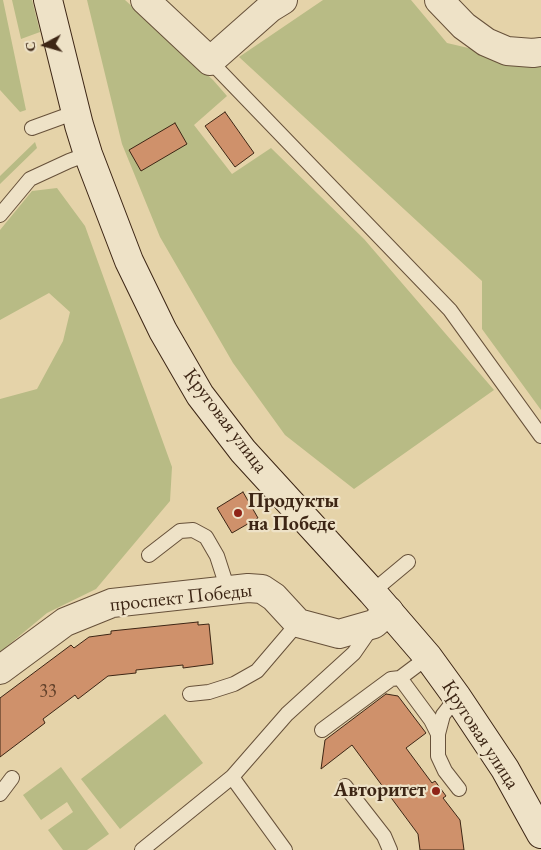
<!DOCTYPE html>
<meta charset="utf-8">
<style>
body{margin:0}
#map{position:relative;width:541px;height:850px;overflow:hidden;background:#e5d3a9;font-family:"EB Garamond",serif}
canvas{display:block}
.north{position:absolute;left:20px;top:20px;width:50px;height:50px;-webkit-text-stroke:4px #eee2c7;paint-order:stroke;rotate:264deg;font-size:14px;font-weight:700;line-height:20px;text-align:center;color:#3d2615}
.north::after{content:'';display:block;margin:auto;width:18px;height:22px;background:#3d2615;clip-path:polygon(50% 0,100% 100%,50% 72%,0 100%)}
</style>
<div id="map">
<canvas width="541" height="850"></canvas>
<div class="north">С</div>
</div>
<script>
const context = document.querySelector('canvas').getContext('2d');
context.lineJoin = 'round';
function paint(path, color) { context.fillStyle = color; context.fill(path, 'evenodd'); }
const poly = rows => new Path2D(rows.map(r => 'M' + r).join(''));
function strokePath(path, color, width, dash) { context.strokeStyle = color; context.lineWidth = width; context.lineCap = dash ? 'butt' : 'round'; context.setLineDash(dash || []); context.stroke(path); }
function label(font, color, halo, rows, align = 'center') {
  context.font = font + ' "EB Garamond",serif'; context.lineWidth = 4.5; context.setLineDash([]); context.textBaseline = 'middle'; context.strokeStyle = halo; context.fillStyle = color; for (const [text, x, y, turn = 0] of rows) {
    context.save(); context.translate(x, y); context.rotate((+turn || 0) * Math.PI / 180); context.textAlign = isNaN(turn) ? turn : align; if (halo) context.strokeText(text, 0, 0); context.fillText(text, 0, 0); context.restore();
  }
}
const green = poly([
 [0,0,3,0,26,110,20,112,0,90],
 [12,0,32,0,40,32,21,39],
 [87,0,125,0,213,80,227,96,194,125,232,174,271,148,364,239,494,390,354,489,285,435,233,363,160,237,122,144],
 [323,0,411,0,447,43,541,65,541,410,482,329,482,281,239,57],
 [35,142,37,148,0,184,0,176],
 [57,188,85,226,172,467,170,501,96,589,47,613,0,652,0,399,37,389,63,341,70,312,49,293,0,320,0,230,32,191],
 [165,714,203,763,120,829,81,779],
 [61,767,109,834,87,850,63,850,48,830,73,812,67,802,41,820,23,795]
]);
const building = poly([
 [225,112,254,153,235,167,205,126,225,112],
 [175,123,187,144,141,171,129,150,175,123],
 [243,492,258,518,232,533,217,508,243,492],
 [198,622,198,625,209,624,213,664,183,668,183,665,136,670,136,673,108,676,78,699,75,695,43,719,45,723,0,757,0,698,71,645,74,648,89,637,111,634,111,631,198,622],
 [386,694,398,696,426,733,406,748,432,783,435,781,446,796,443,798,460,820,464,850,420,850,418,834,352,745,321,769,325,740,386,694]
]);
const lane = poly([
 [210,61,450,310,541,436],
 [32,128,76,112],
 [0,215,30,179,69,161,88,154],
 [149,555,180,531,193,530,206,537,217,556,228,590],
 [372,592,408,562],
 [400,678,431,720,438,734],
 [190,694,209,692,234,684,257,671,298,623],
 [457,697,443,715,438,734,438,756,445,771,459,789],
 [322,730,391,679,400,678,428,657],
 [232,777,285,850],
 [345,786,384,836,390,850],
 [0,794,12,778],
 [142,850,232,777,287,714,354,653,372,627]
]);
const street = poly([
 [145,0,210,61,270,8,283,0],
 [439,0,464,26,486,42,507,51,533,53,541,52],
 [0,670,65,622,112,603,248,588,262,589,274,597,298,623,339,634,374,624,389,611]
]);
const secondary = poly([
 [48,0,79,125,88,154,129,261,163,331,200,395,243,451,372,592,428,657,457,697,505,769,541,834]
]);
const markers = [
 [238,513,5,"#8f2418"],
 [436,791,5,"#8f2418"]
];
const numberNames = [
 ["33",48,692]
];
const streetNames = [
 ["Круговая улица",225,421,53],
 ["проспект Победы",181,598,-6],
 ["Круговая улица",480,735,57]
];
const poiNames = [
 ["Продукты",248,502],
 ["на Победе",248,525],
 ["Авторитет",426,791,"right"]
];
paint(green, '#b8bb85');
paint(building, '#cf916b');
strokePath(building, '#3d2615', 1);
strokePath(lane, '#67513a', 16);
strokePath(street, '#67513a', 30);
strokePath(secondary, '#3d2615', 30);
strokePath(lane, '#eee2c7', 14);
strokePath(street, '#eee2c7', 28);
strokePath(secondary, '#eee2c7', 28);
for (const [x, y, r, color] of markers) { const dot = new Path2D(); dot.arc(x, y, r, 0, 2 * Math.PI); context.fillStyle = color; context.fill(dot); strokePath(dot, '#eee2c7', 2); }
label('18px', '#62412a', null, numberNames);
label('20px', '#3d2615', '#eee2c7', streetNames);
label('bold 20px', '#3d2615', '#eee2c7', poiNames, 'left');
</script>
